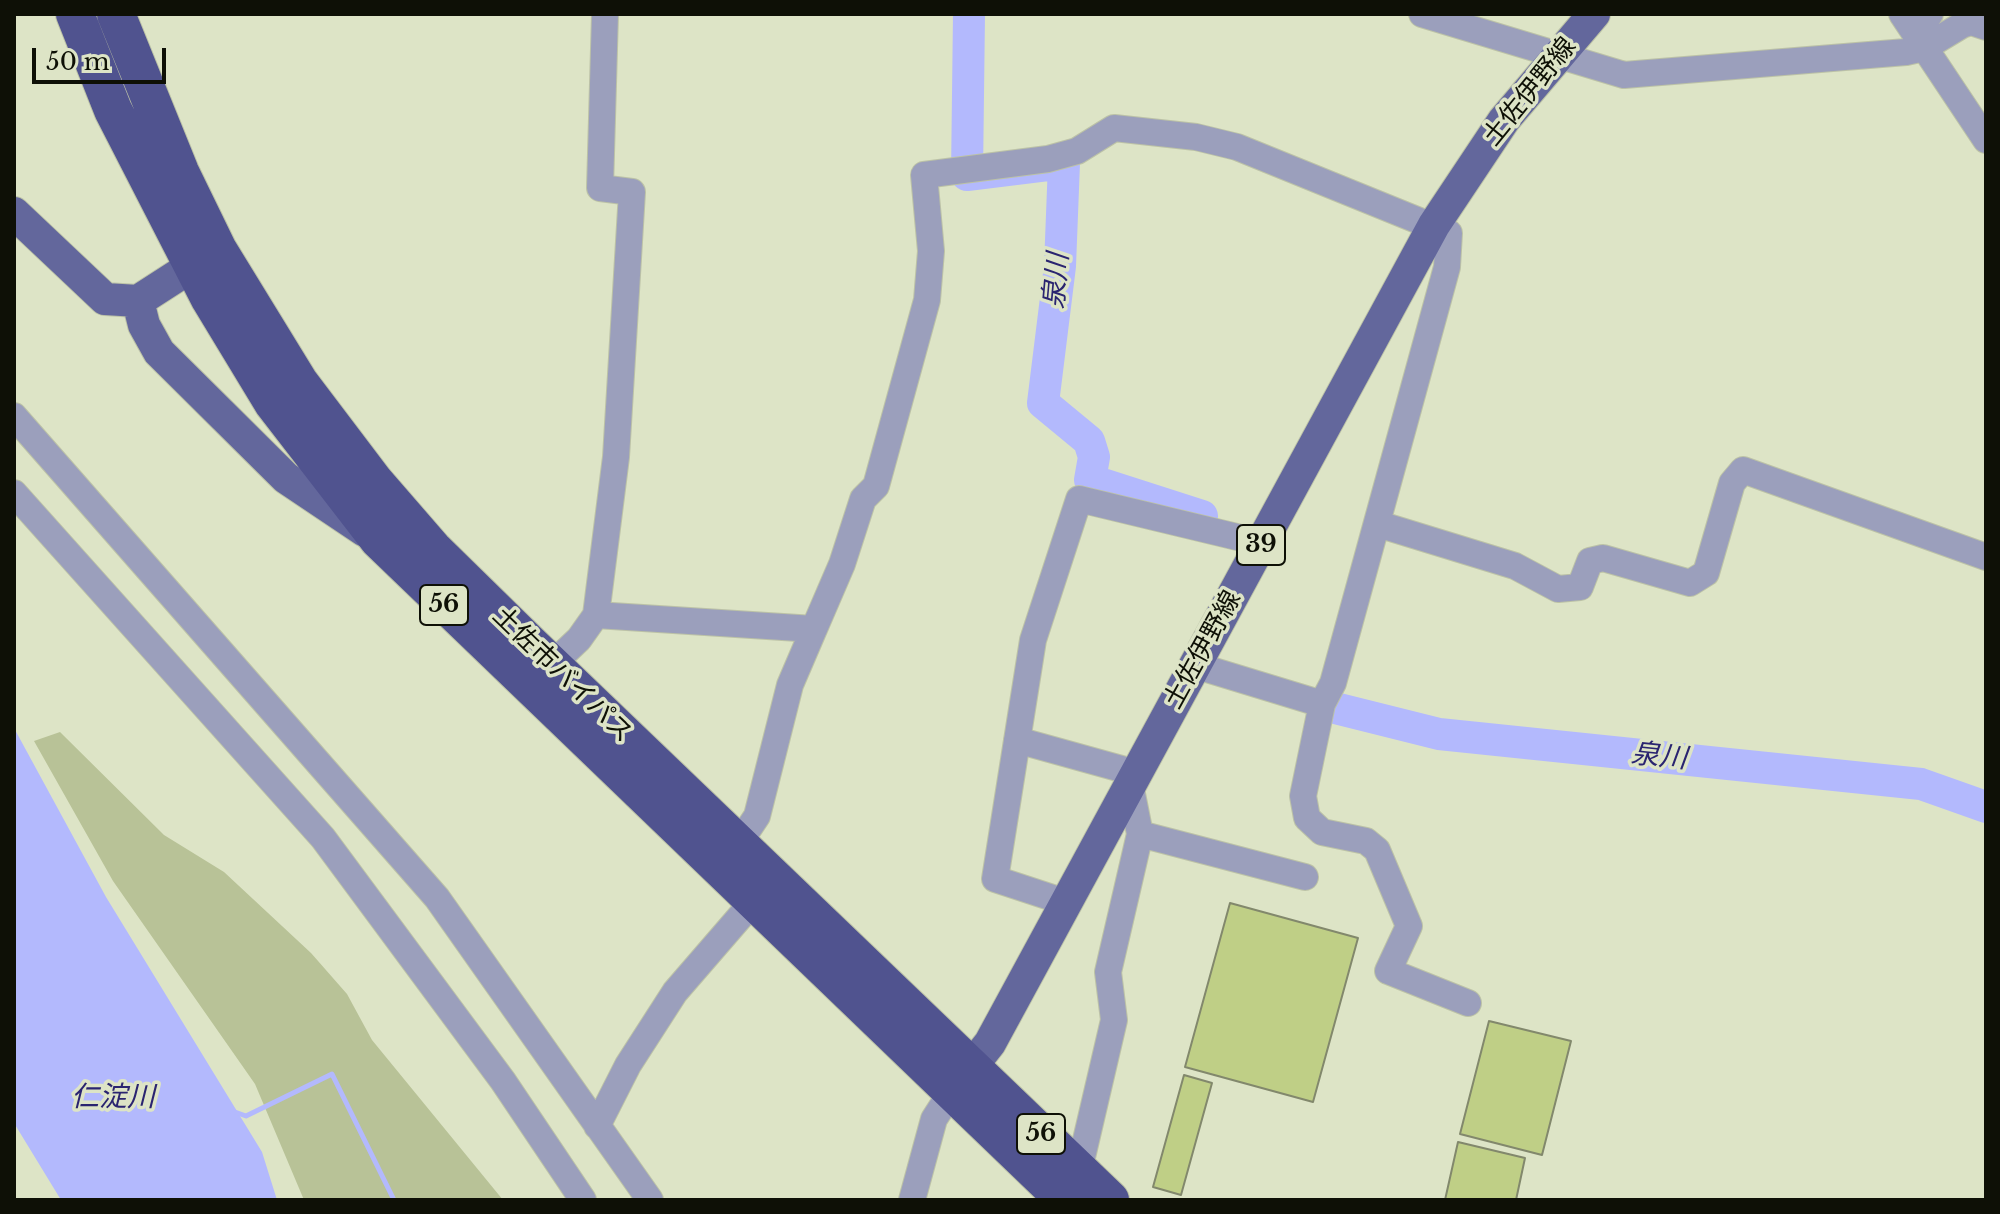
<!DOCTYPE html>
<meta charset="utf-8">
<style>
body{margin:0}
#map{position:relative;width:2000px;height:1214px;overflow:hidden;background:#dde4c6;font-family:"Libre Baskerville",serif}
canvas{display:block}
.frame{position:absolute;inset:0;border:16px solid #0e1006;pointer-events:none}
.scale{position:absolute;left:32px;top:48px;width:134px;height:36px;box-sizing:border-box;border:4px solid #0e1006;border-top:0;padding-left:10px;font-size:24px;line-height:28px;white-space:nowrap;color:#0e1006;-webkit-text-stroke:6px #dde4c6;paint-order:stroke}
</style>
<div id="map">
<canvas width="2000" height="1214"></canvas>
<div class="frame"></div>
<div class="scale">50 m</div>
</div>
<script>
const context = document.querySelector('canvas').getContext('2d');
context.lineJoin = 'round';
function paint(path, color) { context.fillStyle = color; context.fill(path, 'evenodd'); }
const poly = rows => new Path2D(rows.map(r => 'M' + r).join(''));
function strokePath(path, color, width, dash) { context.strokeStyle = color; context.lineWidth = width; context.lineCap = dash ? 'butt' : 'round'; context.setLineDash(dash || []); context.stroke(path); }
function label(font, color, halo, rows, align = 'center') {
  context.font = font + ' "Libre Baskerville","Noto Sans JP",serif'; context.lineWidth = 7; context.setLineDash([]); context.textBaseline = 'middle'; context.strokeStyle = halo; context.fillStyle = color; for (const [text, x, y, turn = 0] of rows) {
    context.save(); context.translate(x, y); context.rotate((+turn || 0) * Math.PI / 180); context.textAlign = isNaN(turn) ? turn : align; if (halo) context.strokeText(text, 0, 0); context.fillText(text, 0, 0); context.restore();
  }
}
const green = poly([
 [60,732,164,835,224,872,311,953,347,994,372,1040,503,1200,304,1200,255,1084,113,881,34,741]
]);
const water = poly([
 [14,728,106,897,262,1152,277,1200,61,1200,14,1123]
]);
const stream = poly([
 [232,1111,246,1116,332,1074,394,1200]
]);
const river = poly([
 [969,14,967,175,1064,163,1060,266,1043,403,1089,441,1094,457,1090,480,1202,516],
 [1331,707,1439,734,1921,784,1986,807]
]);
const building = poly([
 [1230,903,1358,938,1313,1102,1185,1067,1230,903],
 [1489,1021,1571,1041,1542,1155,1460,1134,1489,1021],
 [1184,1075,1212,1083,1181,1195,1153,1187,1184,1075],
 [1458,1142,1525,1158,1516,1200,1445,1200,1458,1142]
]);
const minor = poly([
 [1422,14,1624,75,1906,52,1924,48,1962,25,1971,22,1986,27],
 [1902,14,1986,140],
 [1915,33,1930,14],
 [14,416,437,898,650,1200],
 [14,493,323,838,503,1081,583,1200],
 [1378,524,1515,566,1558,589,1580,587,1590,561,1603,558,1690,583,1706,573,1732,483,1743,470,1986,557],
 [596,615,814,629,790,685,757,816,731,855],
 [814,629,842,564,863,499,876,486,927,300,931,251,924,175,1048,159,1077,151,1114,128,1196,137,1237,147,1449,233,1447,267,1333,683,1322,704,1303,796,1307,818,1322,832,1366,841,1377,850,1409,926,1388,971,1468,1003],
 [1194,665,1322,704],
 [542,674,579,639,596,615,616,457,632,192,600,188,605,14],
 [1017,740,1136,773],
 [1140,834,1305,877],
 [1065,902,995,879,1033,640,1079,499,1262,543],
 [597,1126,628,1065,675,992,752,903],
 [1079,1170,1114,1020,1108,972,1140,834,1130,784],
 [912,1200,934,1119,952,1091]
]);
const major = poly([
 [14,213,105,299,138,301,214,252],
 [138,301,144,325,159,352,286,478,365,531],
 [957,1085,990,1043,1434,225,1504,120,1594,14]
]);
const highway = poly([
 [75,14,113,110,210,299,273,403,378,539,1065,1200],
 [116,14,180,172,218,250,299,382,374,481,433,549,530,644,1110,1200]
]);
const shields = [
 [1261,545,48],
 [444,605,48],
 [1041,1134,48]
];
const shieldNames = [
 ["39",1261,545],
 ["56",444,605],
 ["56",1041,1134]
];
const streetNames = [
 ["土佐伊野線",1530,92,-51],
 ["土佐伊野線",1203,650,-61],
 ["土佐市バイパス",562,675,44]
];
const waterNames = [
 ["泉川",1057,281,-85],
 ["泉川",1659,757,6],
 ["仁淀川",113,1098]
];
paint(green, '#b8c297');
paint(water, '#b3b9fd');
strokePath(stream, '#b3b9fd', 5);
strokePath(river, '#b3b9fd', 32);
paint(building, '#bfcf86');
strokePath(building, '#82886c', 2);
strokePath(minor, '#bcc2a7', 28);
strokePath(major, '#bcc2a7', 34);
strokePath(highway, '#bcc2a7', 40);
strokePath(minor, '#9b9fbc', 26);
strokePath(major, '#63679c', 32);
strokePath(highway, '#50538f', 38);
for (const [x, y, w] of shields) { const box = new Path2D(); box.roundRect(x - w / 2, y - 20, w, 40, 6); context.fillStyle = '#dde4c6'; context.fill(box); strokePath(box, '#0e1006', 2); }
label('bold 24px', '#0e1006', null, shieldNames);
label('26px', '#0e1006', '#dde4c6', streetNames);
label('italic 28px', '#2a2470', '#dde4c6', waterNames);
</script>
